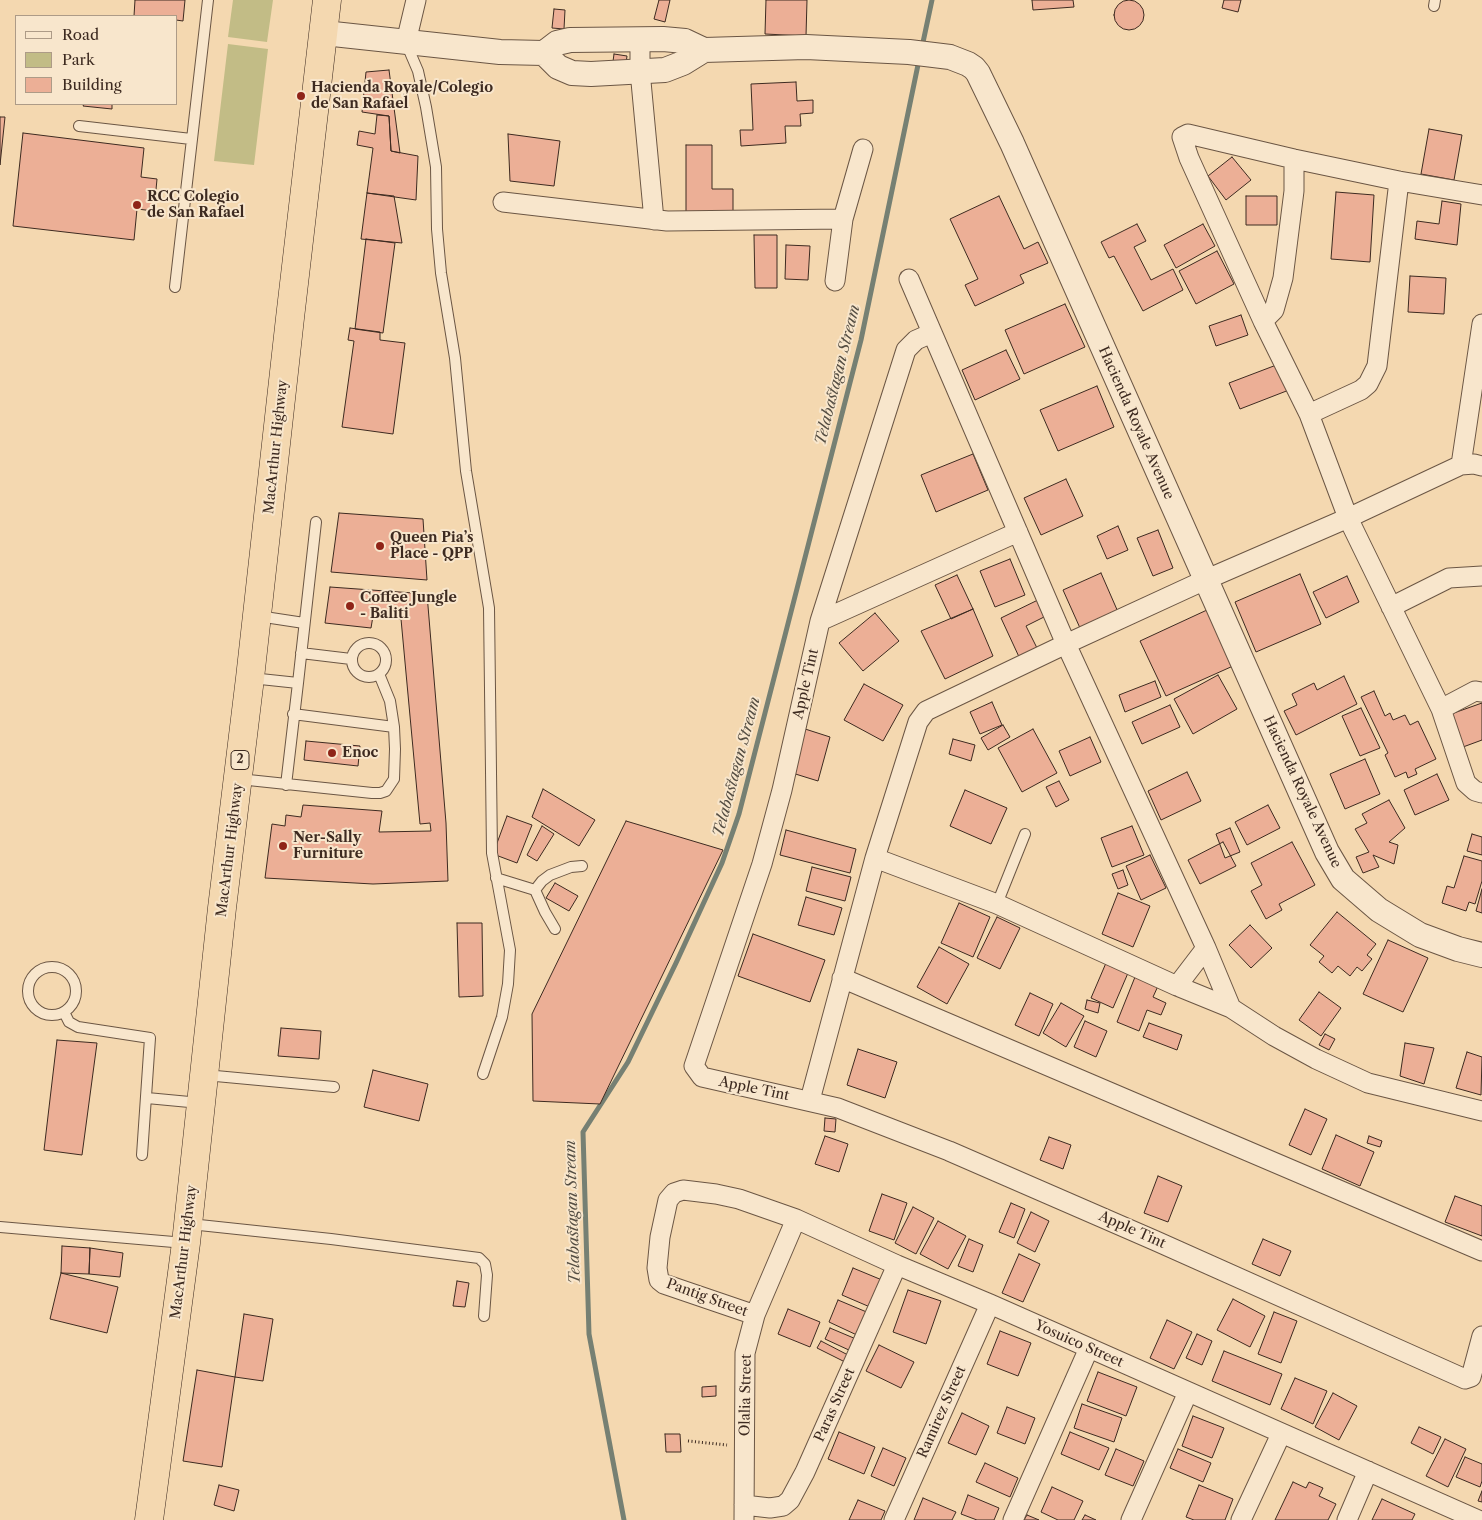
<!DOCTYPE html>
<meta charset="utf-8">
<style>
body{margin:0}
#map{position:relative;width:1482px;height:1520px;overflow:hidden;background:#f4d8b0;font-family:"Libre Caslon Text",serif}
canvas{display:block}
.legend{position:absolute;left:15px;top:15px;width:162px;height:90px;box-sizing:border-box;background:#f8e6cc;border:1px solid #ad9b87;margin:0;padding:6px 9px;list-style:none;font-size:15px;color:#3d2a20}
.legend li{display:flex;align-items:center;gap:10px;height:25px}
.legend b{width:25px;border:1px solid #ad9b87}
</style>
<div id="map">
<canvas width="1482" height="1520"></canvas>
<ul class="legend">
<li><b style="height:6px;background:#f8e6cc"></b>Road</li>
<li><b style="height:14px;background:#c2bc86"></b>Park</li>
<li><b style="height:14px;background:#ecaf96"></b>Building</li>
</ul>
</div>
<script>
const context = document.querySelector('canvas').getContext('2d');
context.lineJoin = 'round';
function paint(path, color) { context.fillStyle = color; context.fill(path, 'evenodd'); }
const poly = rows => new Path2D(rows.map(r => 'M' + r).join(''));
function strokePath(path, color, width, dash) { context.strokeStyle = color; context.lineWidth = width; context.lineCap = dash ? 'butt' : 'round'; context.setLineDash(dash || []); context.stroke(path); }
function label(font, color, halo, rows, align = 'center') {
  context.font = font + ' "Libre Caslon Text",serif'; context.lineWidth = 4; context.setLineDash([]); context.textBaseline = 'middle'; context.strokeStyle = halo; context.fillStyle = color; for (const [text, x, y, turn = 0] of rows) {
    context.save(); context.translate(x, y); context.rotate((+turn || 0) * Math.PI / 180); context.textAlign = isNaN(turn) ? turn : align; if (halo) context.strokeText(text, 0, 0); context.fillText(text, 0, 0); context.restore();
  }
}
const green = poly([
 [233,0,273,0,267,42,228,37],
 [228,44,268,49,254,165,214,161]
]);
const stream = poly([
 [922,47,932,0],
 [624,1520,589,1334,583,1132,628,1062,676,963,722,863,739,814,861,340,919,60]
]);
const building = poly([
 '1114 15a15 15 0 1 1 30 0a15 15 0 1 1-30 0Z',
 [135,0,185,0,183,21,176,20,176,16,134,16,135,0],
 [659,0,670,0,665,22,654,19,659,0],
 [766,0,807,0,806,36,765,34,766,0],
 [1032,0,1073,0,1074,7,1033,10,1032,0],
 [1224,0,1241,0,1238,12,1222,8,1224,0],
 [554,9,565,10,564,29,552,28,554,9],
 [614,54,627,56,625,71,612,69,614,54],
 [389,70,400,153,391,151,389,116,362,112,366,72,389,70],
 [796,82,797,101,813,100,813,113,800,114,801,126,785,126,786,143,741,146,740,130,753,130,751,84,796,82],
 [84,104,112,104,112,109,83,106,84,104],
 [377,115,389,116,391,151,418,156,416,200,367,193,373,148,357,145,359,131,375,134,377,115],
 [0,117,5,117,0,165,0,117],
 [1429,129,1462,135,1454,180,1421,174,1429,129],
 [23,133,144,148,141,177,157,179,154,211,137,209,134,240,13,226,23,133],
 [508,134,560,141,554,186,510,181,508,134],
 [686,145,712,145,712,189,733,189,733,212,686,212,686,145],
 [1232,157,1251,180,1226,200,1208,176,1232,157],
 [1336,192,1374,195,1370,262,1331,259,1336,192],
 [367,193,394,196,402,243,361,239,367,193],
 [999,196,1024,249,1038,242,1048,263,1020,275,1024,283,975,306,965,285,978,279,950,219,999,196],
 [1246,196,1277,196,1277,225,1246,225,1246,196],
 [1442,201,1461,204,1457,245,1415,239,1417,221,1439,224,1442,201],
 [1137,224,1146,241,1134,247,1151,280,1173,269,1183,290,1143,311,1114,256,1109,258,1101,242,1137,224],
 [1203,224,1215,246,1176,268,1164,245,1203,224],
 [754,235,777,235,777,288,755,288,754,235],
 [366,239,395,243,383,333,355,329,366,239],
 [786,245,810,246,808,280,785,279,786,245],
 [1217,251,1234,284,1196,304,1179,271,1217,251],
 [1410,276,1446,278,1444,314,1408,312,1410,276],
 [1065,304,1085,347,1024,374,1005,330,1065,304],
 [1241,315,1248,335,1216,346,1209,326,1241,315],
 [350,328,380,332,380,340,405,343,393,434,342,427,354,341,348,340,350,328],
 [1006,350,1020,379,975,400,962,370,1006,350],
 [1279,364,1289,390,1240,409,1229,383,1279,364],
 [1097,386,1114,427,1058,451,1040,410,1097,386],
 [973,454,988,490,936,512,921,475,973,454],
 [1066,479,1083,516,1041,535,1024,498,1066,479],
 [339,513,423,519,427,580,331,572,339,513],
 [1118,526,1128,550,1107,559,1097,536,1118,526],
 [1158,530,1173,568,1153,576,1137,538,1158,530],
 [1010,559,1025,595,995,607,980,571,1010,559],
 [1101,573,1118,612,1080,628,1063,590,1101,573],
 [1300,574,1321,624,1256,652,1235,602,1300,574],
 [957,575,973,609,951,619,935,585,957,575],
 [1347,576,1359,602,1326,618,1313,592,1347,576],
 [330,587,427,594,446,823,448,881,373,884,265,878,272,824,285,826,286,815,301,817,303,805,382,811,379,832,431,831,430,823,420,824,401,619,373,616,371,628,325,623,330,587],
 [1040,599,1048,615,1026,626,1038,650,1020,659,1001,618,1040,599],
 [973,609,993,656,945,679,921,631,973,609],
 [1207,610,1233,666,1166,696,1140,641,1207,610],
 [875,613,899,641,863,671,839,643,875,613],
 [1218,675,1237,709,1193,734,1174,699,1218,675],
 [1344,676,1357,704,1296,735,1284,711,1297,705,1292,694,1314,683,1317,690,1344,676],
 [1155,681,1161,697,1125,712,1119,695,1155,681],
 [864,684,903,705,883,741,844,720,864,684],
 [1374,691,1385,716,1390,713,1393,720,1405,715,1410,725,1418,721,1436,759,1415,769,1417,774,1408,778,1406,772,1395,777,1385,755,1388,753,1361,697,1374,691],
 [992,702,1002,725,980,734,970,712,992,702],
 [1482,703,1482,740,1463,747,1451,714,1482,703],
 [1170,705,1180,727,1142,744,1132,722,1170,705],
 [1361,708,1380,748,1360,756,1342,716,1361,708],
 [1003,725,1010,737,988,750,981,738,1003,725],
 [802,728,830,737,818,781,789,772,802,728],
 [1033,729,1057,773,1022,792,998,748,1033,729],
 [1090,737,1101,762,1070,776,1059,751,1090,737],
 [953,739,975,745,971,761,949,754,953,739],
 [306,741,360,746,358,766,304,760,306,741],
 [1365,759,1380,794,1345,809,1330,774,1365,759],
 [1187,772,1201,801,1161,820,1148,791,1187,772],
 [1437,774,1449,800,1415,815,1404,790,1437,774],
 [1059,781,1069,800,1056,807,1046,787,1059,781],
 [543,789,595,820,579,846,532,817,543,789],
 [965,790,1007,808,991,844,950,826,965,790],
 [1389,800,1405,828,1389,842,1398,845,1394,864,1373,855,1379,867,1363,873,1356,857,1369,852,1355,829,1367,823,1362,814,1389,800],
 [1268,805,1280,828,1247,845,1235,822,1268,805],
 [507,816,532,825,517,863,493,854,507,816],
 [626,821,723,850,600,1104,533,1101,532,1014,626,821],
 [542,826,554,834,537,861,527,855,542,826],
 [1132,826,1144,855,1112,867,1101,838,1132,826],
 [1230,828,1240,852,1225,858,1216,834,1230,828],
 [786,830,856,849,850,873,780,855,786,830],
 [1472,834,1482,837,1482,855,1467,851,1472,834],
 [1223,842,1236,866,1200,884,1188,860,1223,842],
 [1292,842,1315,885,1279,904,1282,910,1266,919,1251,891,1262,885,1251,863,1292,842],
 [1150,855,1166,888,1141,900,1126,866,1150,855],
 [1464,856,1482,861,1482,881,1475,904,1469,902,1466,911,1442,903,1447,886,1454,888,1464,856],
 [812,867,851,877,845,901,806,891,812,867],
 [1123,870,1128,885,1118,889,1112,874,1123,870],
 [555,883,578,896,569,911,546,898,555,883],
 [1482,889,1482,913,1476,911,1482,889],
 [1118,893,1150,906,1133,947,1102,934,1118,893],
 [806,897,842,908,834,935,798,925,806,897],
 [959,903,990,917,973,957,941,943,959,903],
 [1337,912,1376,944,1367,955,1372,959,1362,971,1357,967,1350,976,1338,966,1332,973,1319,962,1324,956,1310,945,1337,912],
 [997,917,1020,928,1000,969,977,958,997,917],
 [457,923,482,923,483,996,459,997,457,923],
 [1250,925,1272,948,1251,968,1229,945,1250,925],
 [753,934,825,960,810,1002,738,976,753,934],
 [1388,940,1428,958,1403,1012,1363,994,1388,940],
 [939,947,969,964,947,1004,917,987,939,947],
 [1106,963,1128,973,1113,1008,1091,998,1106,963],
 [1135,977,1158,986,1153,997,1166,1003,1161,1015,1147,1010,1139,1031,1117,1022,1135,977],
 [1319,992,1341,1008,1321,1036,1299,1020,1319,992],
 [1030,993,1053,1004,1039,1036,1015,1025,1030,993],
 [1087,1000,1100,1003,1098,1013,1085,1009,1087,1000],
 [1061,1003,1084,1016,1066,1047,1043,1033,1061,1003],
 [1085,1021,1107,1031,1096,1057,1074,1047,1085,1021],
 [1149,1023,1182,1035,1177,1050,1143,1037,1149,1023],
 [281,1028,321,1031,319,1059,278,1056,281,1028],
 [1325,1034,1335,1039,1329,1050,1319,1045,1325,1034],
 [57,1040,97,1043,82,1155,44,1150,57,1040],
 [1405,1043,1434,1048,1424,1084,1400,1076,1405,1043],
 [858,1049,897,1062,885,1098,847,1085,858,1049],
 [1467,1052,1482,1057,1481,1095,1456,1088,1467,1052],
 [373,1070,428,1084,419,1121,364,1107,373,1070],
 [1305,1109,1327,1119,1311,1155,1289,1145,1305,1109],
 [825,1118,836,1119,835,1132,824,1131,825,1118],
 [1336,1135,1374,1152,1360,1186,1322,1169,1336,1135],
 [825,1136,848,1144,839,1172,815,1164,825,1136],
 [1369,1136,1382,1141,1380,1147,1367,1143,1369,1136],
 [1049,1137,1071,1145,1063,1169,1040,1160,1049,1137],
 [1158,1176,1182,1186,1168,1222,1144,1213,1158,1176],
 [882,1194,907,1203,894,1240,869,1231,882,1194],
 [1455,1196,1482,1206,1482,1236,1445,1222,1455,1196],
 [1011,1203,1025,1209,1014,1238,999,1232,1011,1203],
 [913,1207,934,1218,916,1254,895,1243,913,1207],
 [1031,1212,1049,1221,1035,1252,1017,1243,1031,1212],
 [938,1221,966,1236,948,1269,920,1254,938,1221],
 [969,1239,983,1245,973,1272,958,1266,969,1239],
 [1263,1239,1291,1251,1280,1276,1252,1264,1263,1239],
 [62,1246,90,1248,89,1274,61,1273,62,1246],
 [90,1248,123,1253,120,1277,89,1274,90,1248],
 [1019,1254,1040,1264,1023,1302,1002,1293,1019,1254],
 [853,1268,882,1280,870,1307,842,1295,853,1268],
 [61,1273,118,1287,107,1333,50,1319,61,1273],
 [457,1281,469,1283,465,1307,453,1306,457,1281],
 [908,1290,941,1301,926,1344,893,1332,908,1290],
 [1233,1299,1265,1316,1250,1347,1217,1330,1233,1299],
 [838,1300,869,1313,859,1336,829,1322,838,1300],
 [788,1309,820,1322,810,1347,778,1334,788,1309],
 [1274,1312,1297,1321,1281,1363,1258,1354,1274,1312],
 [244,1314,273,1319,263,1381,235,1377,244,1314],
 [1167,1320,1192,1332,1174,1369,1150,1358,1167,1320],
 [830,1328,856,1339,851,1351,825,1339,830,1328],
 [1000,1331,1031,1343,1018,1376,987,1364,1000,1331],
 [1197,1334,1212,1341,1202,1365,1186,1358,1197,1334],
 [821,1341,848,1355,845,1362,817,1348,821,1341],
 [879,1345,914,1362,901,1388,866,1371,879,1345],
 [1224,1351,1282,1374,1270,1405,1212,1381,1224,1351],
 [197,1370,235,1377,222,1467,183,1461,197,1370],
 [1098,1372,1137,1387,1126,1416,1087,1401,1098,1372],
 [1295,1378,1327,1391,1313,1424,1281,1409,1295,1378],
 [716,1386,716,1396,702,1397,702,1387,716,1386],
 [1333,1393,1357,1406,1339,1440,1315,1427,1333,1393],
 [1082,1404,1122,1418,1114,1442,1074,1428,1082,1404],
 [1007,1407,1035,1418,1025,1444,997,1433,1007,1407],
 [962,1413,989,1426,976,1455,948,1443,962,1413],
 [1193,1416,1224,1428,1212,1458,1182,1446,1193,1416],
 [1419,1427,1441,1437,1433,1454,1411,1443,1419,1427],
 [839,1432,875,1447,864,1474,828,1459,839,1432],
 [1070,1432,1109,1448,1099,1470,1061,1454,1070,1432],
 [665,1434,680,1434,681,1452,666,1452,665,1434],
 [1445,1439,1466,1449,1448,1487,1426,1476,1445,1439],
 [883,1448,906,1458,894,1486,871,1476,883,1448],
 [1116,1449,1144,1461,1133,1486,1105,1475,1116,1449],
 [1178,1449,1211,1463,1203,1482,1170,1468,1178,1449],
 [1465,1457,1482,1464,1482,1481,1480,1487,1456,1477,1465,1457],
 [985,1463,1018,1478,1010,1497,976,1482,985,1463],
 [1293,1482,1306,1488,1309,1482,1323,1488,1319,1496,1336,1504,1328,1520,1275,1520,1293,1482],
 [219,1485,239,1490,234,1511,214,1505,219,1485],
 [1199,1485,1233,1499,1225,1520,1194,1520,1186,1517,1199,1485],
 [1052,1487,1083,1501,1074,1520,1058,1520,1041,1512,1052,1487],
 [1482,1491,1482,1502,1478,1501,1482,1491],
 [968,1495,999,1508,994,1520,977,1520,961,1514,968,1495],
 [923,1498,956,1512,952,1520,914,1520,923,1498],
 [1382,1499,1415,1514,1412,1520,1372,1520,1382,1499],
 [858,1500,885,1511,881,1520,849,1520,858,1500],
 [1027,1515,1039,1520,1024,1520,1027,1515],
 [1085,1515,1096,1520,1082,1520,1085,1515]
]);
const path = poly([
 [688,1441,727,1445]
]);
const service = poly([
 [1434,6,1435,0],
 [406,43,418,71,426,107,436,167,437,229,441,273,455,358,466,471,489,608,492,853,510,950,508,984,502,1017,483,1074],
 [79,126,191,139],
 [175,287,208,0],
 [258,616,304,623],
 '352 660a17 17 0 1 1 34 0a17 17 0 1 1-34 0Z',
 [301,653,351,659],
 [251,678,298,683,286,785],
 [298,683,316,522],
 [293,714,394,727],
 [239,779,372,793,380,793,386,791,394,779,395,749,394,727,390,701,379,674],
 [496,878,535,890,545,912,555,929],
 [535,890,542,881,550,875,571,867,582,866],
 [997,904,1025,834],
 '28 991a24 24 0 1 1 48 0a24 24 0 1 1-48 0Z',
 [64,1012,69,1022,78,1027,150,1038,142,1155],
 [205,1075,334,1087],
 [147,1098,200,1103],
 [190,1224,331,1239,479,1258,485,1264,487,1275,484,1316],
 [0,1227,185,1243]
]);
const minor = poly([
 [640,39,640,71,654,220],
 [406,42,416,0],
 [1482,195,1399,181,1294,159,1188,134,1182,137,1189,158,1263,321,1309,414,1348,518,1441,709,1466,783,1475,791,1482,793],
 [503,202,667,221,843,219],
 [909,279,1066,644,1206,948,1231,1008,1274,1036,1316,1059,1368,1083,1482,1111],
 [835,281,843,219,863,149],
 [1263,321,1274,310,1283,278,1294,191,1294,159],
 [932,333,916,340,906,350,820,621,782,790,762,864,694,1066,702,1077,838,1108,949,1151,1156,1241,1465,1379,1471,1377,1482,1336],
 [1309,414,1361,390,1368,384,1377,366,1399,181],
 [1461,465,1482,324],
 [1391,607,1449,578,1482,576],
 [820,621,1018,532],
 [1441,709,1475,691,1482,692],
 [875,858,997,904,1177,986,1231,1008],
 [842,978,1482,1251],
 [1177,986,1206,948],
 [810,1100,875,858,918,722,926,711,1066,644,1205,580,1348,518,1461,465,1474,464,1482,466],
 [755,1315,664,1284,659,1280,657,1268,660,1237,668,1200,674,1193,683,1190,716,1194,739,1199,796,1219,897,1265,990,1304,1478,1520],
 [744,1505,770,1508,783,1506,790,1500,805,1472,897,1265],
 [744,1520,745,1353,755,1315,796,1219],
 [894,1520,990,1304],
 [1013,1520,1089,1348],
 [1131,1520,1188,1392],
 [1241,1520,1281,1434],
 [1347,1520,1368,1471]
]);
const tertiary = poly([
 [324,33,500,52,544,53,557,43,570,40,663,39,685,41,704,50,806,47,909,52,950,57,968,64,974,68,978,73,1012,143,1327,852,1343,879,1379,910,1420,935,1458,949,1482,955],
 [544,53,558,67,572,73,591,74,665,70,683,63,704,50]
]);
const trunk = poly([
 [149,1520,186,1243,222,908,250,678,290,318,327,0]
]);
const markers = [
 [301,96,5,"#8f2418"],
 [137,205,5,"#8f2418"],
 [380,546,5,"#8f2418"],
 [350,606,5,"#8f2418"],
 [332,753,5,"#8f2418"],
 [283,846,5,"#8f2418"]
];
const shields = [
 [240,760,18]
];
const shieldNames = [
 ["2",240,760]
];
const poiNames = [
 ["Hacienda Royale/Colegio",311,88],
 ["de San Rafael",311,104],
 ["RCC Colegio",147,197],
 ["de San Rafael",147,213],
 ["Queen Pia’s",390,538],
 ["Place - QPP",390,554],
 ["Coffee Jungle",360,598],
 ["- Baliti",360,614],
 ["Enoc",342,753],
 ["Ner-Sally",293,838],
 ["Furniture",293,854]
];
const streetNames = [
 ["Hacienda Royale Avenue",1136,423,66],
 ["MacArthur Highway",276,447,-84],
 ["Apple Tint",806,684,-77],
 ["Hacienda Royale Avenue",1302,792,65],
 ["MacArthur Highway",230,850,-83],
 ["Apple Tint",754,1089,12],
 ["Apple Tint",1132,1230,24],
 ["MacArthur Highway",184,1252,-83],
 ["Pantig Street",707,1298,20],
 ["Yosuico Street",1079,1344,24],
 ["Olalia Street",746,1395,-89],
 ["Paras Street",835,1405,-66],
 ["Ramirez Street",942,1412,-66]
];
const waterNames = [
 ["Telabastagan Stream",838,375,-76],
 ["Telabastagan Stream",737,767,-75],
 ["Telabastagan Stream",573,1212,-92]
];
paint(green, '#c2bc86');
strokePath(stream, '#768073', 5);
paint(building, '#ecaf96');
strokePath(building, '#3d2a20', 1);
strokePath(service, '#6b5644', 12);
strokePath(minor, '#6b5644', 21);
strokePath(tertiary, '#6b5644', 26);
strokePath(trunk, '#3d2a20', 29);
strokePath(path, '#3d2a20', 3, [1, 2.5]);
strokePath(service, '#f8e6cc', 10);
strokePath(minor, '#f8e6cc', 19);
strokePath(tertiary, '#f8e6cc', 24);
strokePath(trunk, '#f4d8b0', 28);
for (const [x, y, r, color] of markers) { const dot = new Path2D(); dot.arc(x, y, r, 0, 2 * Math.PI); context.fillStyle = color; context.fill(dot); strokePath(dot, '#f8e6cc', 2); }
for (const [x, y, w] of shields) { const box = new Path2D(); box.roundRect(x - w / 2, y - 9.5, w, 19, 4); context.fillStyle = '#f8e6cc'; context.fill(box); strokePath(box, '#3d2a20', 1); }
label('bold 12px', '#3d2a20', null, shieldNames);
label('bold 14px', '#3d2a20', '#f8e6cc', poiNames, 'left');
label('14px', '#3d2a20', '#f8e6cc', streetNames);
label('italic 15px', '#554e43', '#f8e6cc', waterNames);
</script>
